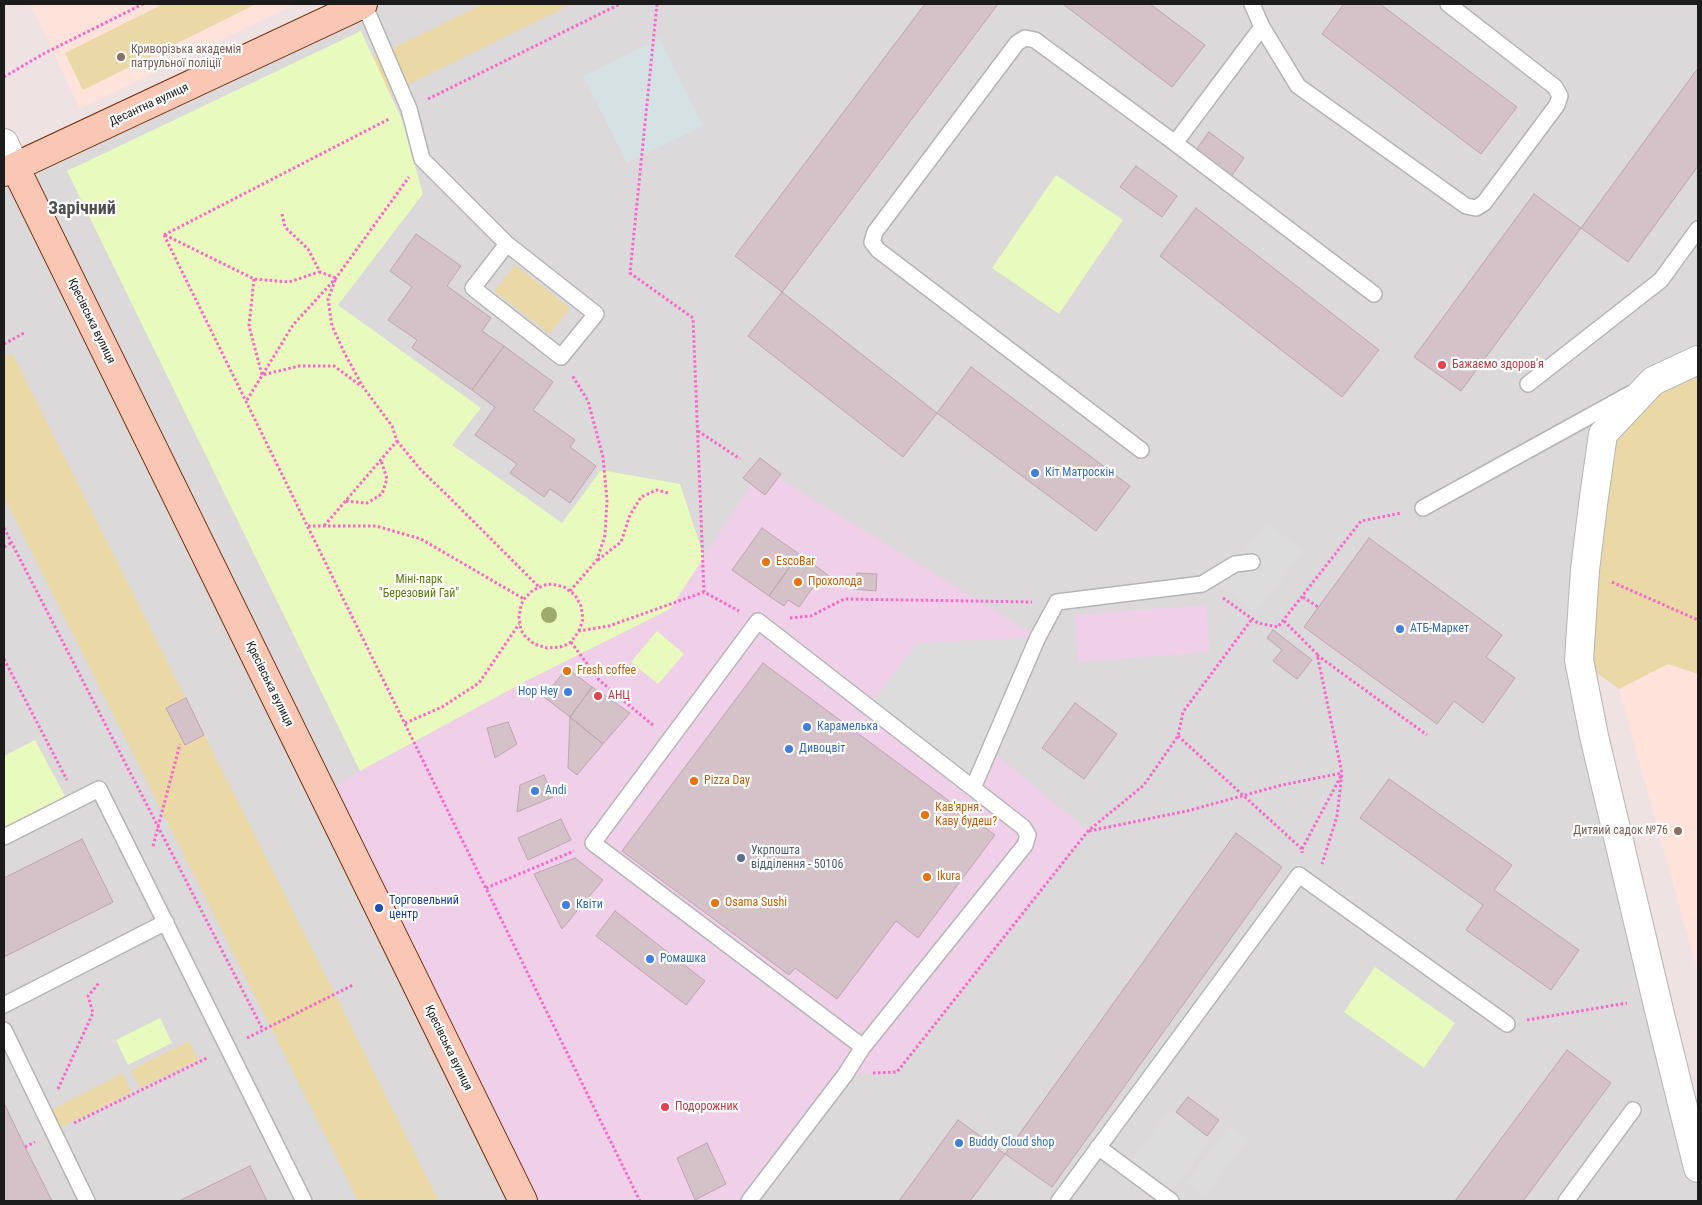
<!DOCTYPE html>
<meta charset="utf-8">
<style>
body{margin:0}
#map{position:relative;width:1702px;height:1205px;overflow:hidden;background:#eee2e3;font-family:"Roboto Condensed",sans-serif}
canvas{display:block}
.frame{position:absolute;inset:0;border:5px solid #1c1c1c;pointer-events:none}
</style>
<div id="map">
<canvas width="1702" height="1205"></canvas>
<div class="frame"></div>
</div>
<script>
const context = document.querySelector('canvas').getContext('2d');
context.lineJoin = 'round';
function paint(path, color) { context.fillStyle = color; context.fill(path, 'evenodd'); }
const poly = rows => new Path2D(rows.map(r => 'M' + r).join(''));
function strokePath(path, color, width, dash) { context.strokeStyle = color; context.lineWidth = width; context.lineCap = dash ? 'butt' : 'round'; context.setLineDash(dash || []); context.stroke(path); }
function label(font, color, halo, rows, align = 'center') {
  context.font = font + ' "Roboto Condensed",sans-serif'; context.lineWidth = 4.5; context.setLineDash([]); context.textBaseline = 'middle'; context.strokeStyle = halo; context.fillStyle = color; for (const [text, x, y, turn = 0] of rows) {
    context.save(); context.translate(x, y); context.rotate((+turn || 0) * Math.PI / 180); context.textAlign = isNaN(turn) ? turn : align; if (halo) context.strokeText(text, 0, 0); context.fillText(text, 0, 0); context.restore();
  }
}
const residential = poly([
 [363,4,1698,4,1698,360,1579,660,1698,1168,1698,1201,4,1201,4,143,15,167]
]);
const commercial = poly([
 [762,468,1038,637,990,749,1088,831,897,1072,844,1075,749,1201,523,1201,323,794,360,771,526,681,669,609],
 [1206,605,1210,652,1078,662,1075,615]
]);
const education = poly([
 [30,4,295,4,80,109],
 [1668,664,1698,674,1698,973,1619,689]
]);
const grass = poly([
 [163,4,256,4,83,90,65,53],
 [483,4,572,4,160,206,142,171],
 [515,265,570,308,550,334,494,291],
 [12,353,439,1201,358,1201,4,497,4,357],
 [1698,360,1698,674,1668,664,1619,689,1579,660,1603,434],
 [189,1041,198,1060,140,1088,131,1070],
 [123,1073,132,1092,56,1130,47,1112]
]);
const park = poly([
 [361,31,402,120,423,194,338,305,481,408,452,445,562,523,601,470,680,484,704,557,670,609,526,681,360,771,67,171],
 [1056,175,1123,220,1059,314,992,268],
 [657,631,684,654,658,684,631,662],
 [35,740,66,798,4,831,4,756],
 [1375,967,1455,1023,1424,1068,1344,1012],
 [160,1018,172,1043,128,1065,116,1040]
]);
const parking = poly([
 [1266,522,1304,551,1256,613,1219,585],
 [1038,637,973,788,869,706,917,643],
 [1170,1109,1211,1140,1167,1198,1126,1167],
 [1230,1125,1249,1139,1204,1197,1185,1183]
]);
const plaza = poly([
 [659,38,703,126,627,163,583,76]
]);
const building = poly([
 [925,4,998,4,782,292,735,256,925,4],
 [1063,4,1150,4,1205,45,1172,87,1063,4],
 [1344,4,1380,4,1517,107,1481,154,1322,34,1344,4],
 [1698,68,1698,166,1628,262,1581,228,1698,68],
 [1209,132,1244,158,1230,178,1195,151,1209,132],
 [1136,166,1177,196,1162,217,1120,187,1136,166],
 [1534,194,1581,228,1461,391,1414,357,1534,194],
 [1196,208,1379,350,1342,397,1160,256,1196,208],
 [416,234,461,266,447,286,491,318,482,331,504,346,472,390,412,348,417,340,388,320,412,287,390,271,416,234],
 [782,292,937,413,903,457,748,336,782,292],
 [504,346,553,382,533,410,575,440,570,447,596,466,570,503,550,489,544,497,510,473,517,464,475,435,495,407,472,390,504,346],
 [971,367,1130,486,1096,531,937,413,971,367],
 [760,458,781,474,765,495,743,478,760,458],
 [762,528,799,554,769,596,732,570,762,528],
 [1369,538,1502,635,1486,657,1515,678,1483,723,1454,701,1437,724,1304,627,1369,538],
 [799,554,832,578,827,585,819,579,799,607,788,600,784,606,769,596,799,554],
 [857,573,877,574,876,591,853,589,857,573],
 [1273,630,1312,660,1297,679,1273,661,1282,650,1267,638,1273,630],
 [763,663,995,835,918,938,896,921,837,999,795,968,789,975,622,851,763,663],
 [567,668,592,687,570,717,544,697,567,668],
 [592,687,630,713,603,744,570,717,592,687],
 [186,698,204,735,185,745,166,708,186,698],
 [1075,703,1117,734,1084,779,1042,748,1075,703],
 [570,717,603,744,577,775,568,768,570,717],
 [508,722,517,744,495,758,487,728,508,722],
 [544,775,553,797,517,812,520,785,544,775],
 [1389,779,1512,865,1494,890,1579,950,1551,990,1466,930,1483,905,1360,818,1389,779],
 [561,819,571,840,528,860,518,838,561,819],
 [1236,833,1282,867,1052,1187,1005,1154,1236,833],
 [82,839,113,902,4,957,4,878,82,839],
 [575,858,603,880,562,929,534,874,575,858],
 [615,911,705,981,686,1005,596,936,615,911],
 [1567,1050,1611,1083,1523,1201,1455,1201,1567,1050],
 [1188,1097,1219,1120,1207,1136,1176,1112,1188,1097],
 [4,1103,25,1147,52,1201,4,1201,4,1103],
 [958,1120,1005,1154,970,1201,899,1201,958,1120],
 [707,1143,726,1184,695,1200,677,1158,707,1143],
 [250,1166,267,1201,179,1201,250,1166]
]);
const path = poly([
 [657,4,630,273,693,318,704,592],
 [4,77,43,54,143,4],
 [428,99,620,4],
 [282,214,285,227,308,249,320,272,336,278,328,299,332,326,345,354,363,387,392,426,397,441,324,526],
 [164,235,640,1201],
 [164,235,389,119],
 [165,235,254,279,289,282,319,272],
 [254,279,249,326,262,375,299,366,334,366,361,386],
 [4,344,24,333],
 [247,400,293,325,336,278,409,177],
 [698,431,740,459],
 [397,441,421,470,450,498,539,587],
 [346,501,367,503,382,494,387,479,381,460],
 [308,526,376,526,421,539,524,599],
 [4,528,263,1030],
 [4,547,11,543],
 [598,560,621,542,630,515,641,497,657,490,668,493],
 [1612,582,1698,620],
 [570,591,597,560,605,535,607,501,603,457,588,401,572,375],
 [1303,597,1318,607],
 [1223,598,1258,623,1278,627,1361,521,1401,513],
 [790,618,811,616,844,599,1032,602],
 [1284,621,1317,654,1342,773,1337,816,1322,864],
 [579,631,583,619,581,606,575,595,564,587,552,584,545,585,533,590,524,599,521,605,519,617,521,630,525,636,534,644,547,648,560,647,566,645,571,642,579,631,609,626,704,592,739,611],
 [571,642,599,680,654,726],
 [1317,655,1427,735],
 [4,659,67,780],
 [405,723,442,707,479,683,519,624],
 [1178,736,1302,849,1302,853],
 [1089,831,1187,811,1282,785,1342,773],
 [153,846,180,744],
 [1302,849,1341,776],
 [486,888,574,851],
 [1527,1020,1627,1003],
 [247,1038,353,985],
 [873,1073,897,1072,1088,831,1144,785,1178,736,1183,712,1252,619],
 [58,1089,93,1013,88,996,99,983],
 [74,1123,207,1058],
 [25,1147,35,1142]
]);
const lane = poly([
 [364,4,409,109,422,159,507,244,596,314,561,357,473,288,507,244],
 [1252,4,1262,27,1298,86,1466,206,1476,208,1484,203,1557,105,1560,96,1555,87,1448,4],
 [1175,143,1374,294],
 [1528,384,1661,280,1698,229],
 [1141,450,878,250,872,242,875,232,1017,43,1025,38,1035,40,1175,143,1262,27],
 [1423,508,1630,394],
 [973,788,1038,637,1057,602,1202,584,1235,564,1252,562],
 [4,837,99,789,304,1201],
 [4,1005,166,922],
 [4,1030,87,1201],
 [1098,1147,1171,1201],
 [749,1201,845,1075,863,1047,1025,845,1028,835,1023,827,758,621,593,843,863,1047],
 [1059,1201,1299,875,1507,1024],
 [1566,1201,1633,1110]
]);
const street = poly([
 [4,143,15,167],
 [1698,360,1653,381,1603,434,1594,497,1585,570,1579,660,1594,736,1659,1010,1698,1168]
]);
const secondary = poly([
 [15,167,523,1201],
 [4,172,363,4]
]);
const trees = [
 [549,615]
];
const markers = [
 [121,57,5,"#8d6e63"],
 [1442,365,5,"#e0444e"],
 [1035,473,5,"#3f7fe0"],
 [766,562,5,"#e8710a"],
 [798,582,5,"#e8710a"],
 [1400,629,5,"#3f7fe0"],
 [567,671,5,"#e8710a"],
 [568,692,5,"#3f7fe0"],
 [598,696,5,"#e0444e"],
 [807,727,5,"#3f7fe0"],
 [789,749,5,"#3f7fe0"],
 [694,781,5,"#e8710a"],
 [535,791,5,"#3f7fe0"],
 [925,815,5,"#e8710a"],
 [1678,831,5,"#8d6e63"],
 [741,858,5,"#5c6f8a"],
 [927,877,5,"#e8710a"],
 [715,903,5,"#e8710a"],
 [566,905,5,"#3f7fe0"],
 [379,908,5,"#1a4fb4"],
 [650,959,5,"#3f7fe0"],
 [665,1107,5,"#e0444e"],
 [959,1143,5,"#3f7fe0"]
];
const educationNames = [
 ["Криворізька академія",131,50],
 ["патрульної поліції",131,64],
 ["Дитяий садок №76",1668,831,"right"]
];
const streetNames = [
 ["Десантна вулиця",149,105,-25],
 ["Кресівська вулиця",91,321,64],
 ["Кресівська вулиця",269,684,64],
 ["Кресівська вулиця",448,1048,64]
];
const healthNames = [
 ["Бажаємо здоров'я",1452,365],
 ["АНЦ",608,696],
 ["Подорожник",675,1107]
];
const shopNames = [
 ["Кiт Матроскін",1045,473],
 ["АТБ-Маркет",1410,629],
 ["Hop Hey",558,692,"right"],
 ["Карамелька",817,727],
 ["Дивоцвіт",799,749],
 ["Andi",545,791],
 ["Квіти",576,905],
 ["Ромашка",660,959],
 ["Buddy Cloud shop",969,1143]
];
const foodNames = [
 ["EscoBar",776,562],
 ["Прохолода",808,582],
 ["Fresh coffee",577,671],
 ["Pizza Day",704,781],
 ["Кав'ярня.",935,808],
 ["Каву будеш?",935,822],
 ["Ikura",937,877],
 ["Osama Sushi",725,903]
];
const parkNames = [
 ["Міні-парк",419,580],
 ["\"Березовий Гай\"",419,594]
];
const serviceNames = [
 ["Укрпошта",751,851],
 ["відділення - 50106",751,865]
];
const transitNames = [
 ["Торговельний",389,901],
 ["центр",389,915]
];
const districtNames = [
 ["Зарічний",82,209]
];
paint(residential, '#dbd9da');
paint(commercial, '#f0d0e8');
paint(education, '#ffe2da');
paint(grass, '#ead8a6');
paint(park, '#e8fabd');
paint(parking, '#dcdcdc');
paint(plaza, '#d6e1e4');
paint(building, '#d5c2c9');
strokePath(building, '#c0a4ae', 1);
strokePath(lane, '#b5b5b5', 18);
strokePath(street, '#b5b5b5', 30);
strokePath(secondary, '#742803', 30);
strokePath(path, '#fc65cb', 3, [2.5, 2.5]);
strokePath(lane, '#fff', 15);
strokePath(street, '#fff', 28);
strokePath(secondary, '#fac7b4', 28);
context.fillStyle = '#9caa6b';
for (const [x, y] of trees) { context.beginPath(); context.arc(x, y, 8, 0, 2 * Math.PI); context.fill(); }
for (const [x, y, r, color] of markers) { const dot = new Path2D(); dot.arc(x, y, r, 0, 2 * Math.PI); context.fillStyle = color; context.fill(dot); strokePath(dot, '#fff', 2); }
label('12px', '#785e54', '#fff', educationNames, 'left');
label('12px', '#1c1c1c', '#fff', streetNames);
label('12px', '#be3a42', '#fff', healthNames, 'left');
label('12px', '#366cbe', '#fff', shopNames, 'left');
label('12px', '#c56008', '#fff', foodNames, 'left');
label('12px', '#597c09', '#fff', parkNames);
label('12px', '#4e5e75', '#fff', serviceNames, 'left');
label('12px', '#164399', '#fff', transitNames, 'left');
label('bold 18px', '#4f4f4f', '#fff', districtNames);
</script>
